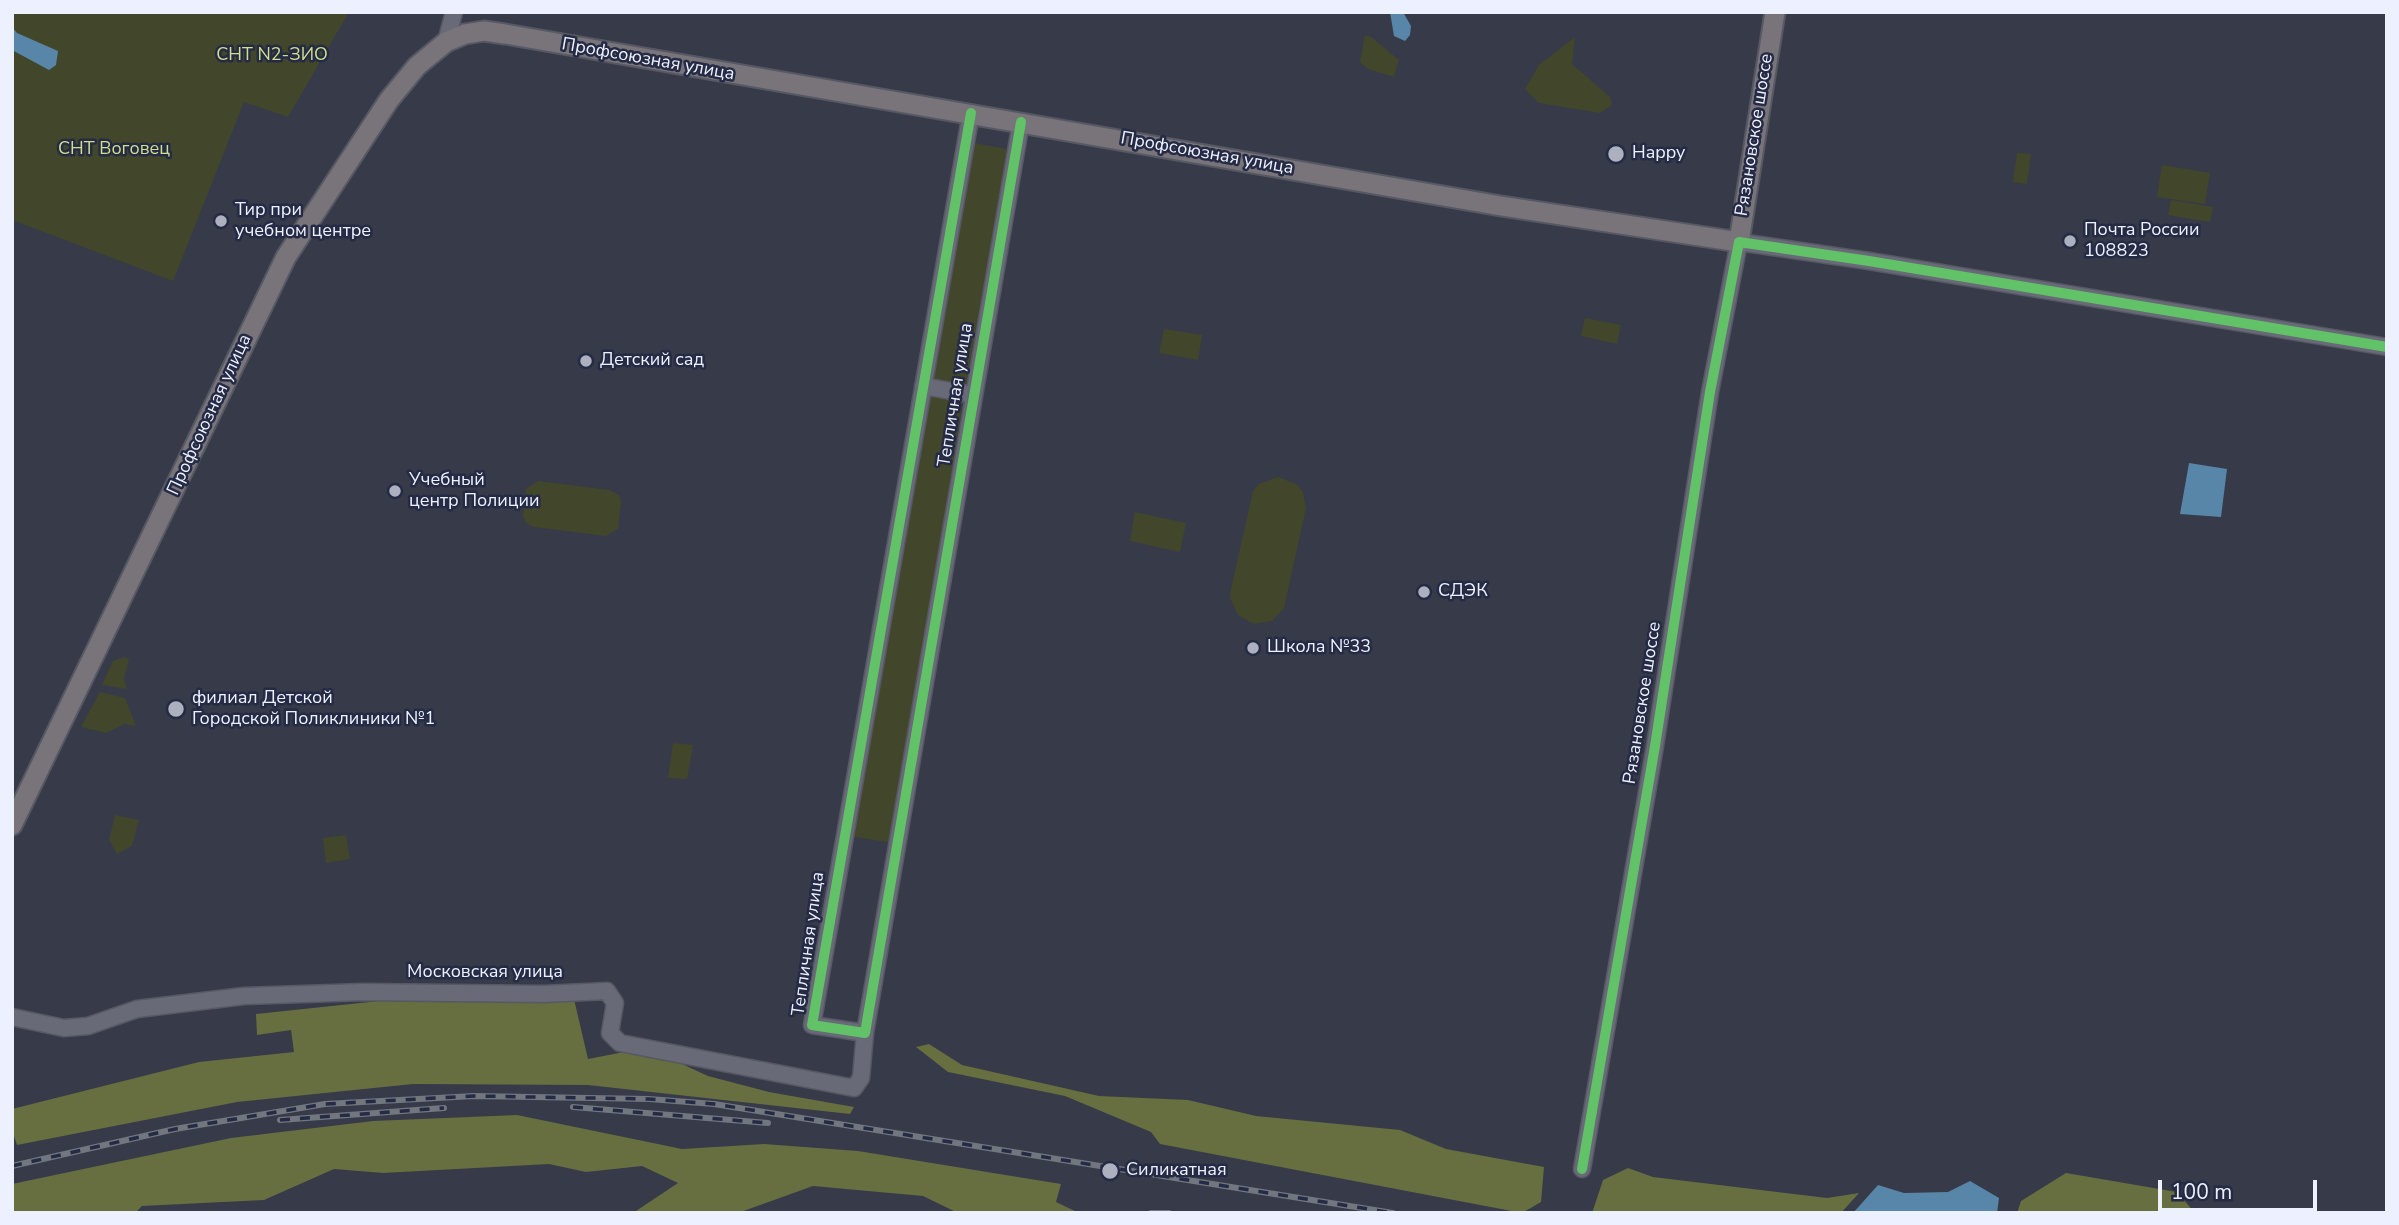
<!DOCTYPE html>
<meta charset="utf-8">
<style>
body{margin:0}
#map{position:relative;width:2399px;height:1225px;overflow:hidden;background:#373a48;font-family:"Nunito Sans",sans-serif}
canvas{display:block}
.frame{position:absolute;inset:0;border:14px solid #edf0fe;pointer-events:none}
.scale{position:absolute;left:2158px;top:1180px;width:159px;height:32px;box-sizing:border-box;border:4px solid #edf0fe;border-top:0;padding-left:9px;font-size:21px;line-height:24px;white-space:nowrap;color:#edf0fe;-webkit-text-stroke:5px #252b45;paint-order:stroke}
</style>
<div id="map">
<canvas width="2399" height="1225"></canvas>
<div class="frame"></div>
<div class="scale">100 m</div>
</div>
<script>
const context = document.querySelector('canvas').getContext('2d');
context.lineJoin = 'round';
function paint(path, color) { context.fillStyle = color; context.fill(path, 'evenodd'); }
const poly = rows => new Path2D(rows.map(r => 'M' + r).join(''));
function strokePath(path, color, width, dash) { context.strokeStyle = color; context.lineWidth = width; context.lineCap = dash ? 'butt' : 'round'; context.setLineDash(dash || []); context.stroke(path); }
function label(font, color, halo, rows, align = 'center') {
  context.font = font + ' "Nunito Sans",sans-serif'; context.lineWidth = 5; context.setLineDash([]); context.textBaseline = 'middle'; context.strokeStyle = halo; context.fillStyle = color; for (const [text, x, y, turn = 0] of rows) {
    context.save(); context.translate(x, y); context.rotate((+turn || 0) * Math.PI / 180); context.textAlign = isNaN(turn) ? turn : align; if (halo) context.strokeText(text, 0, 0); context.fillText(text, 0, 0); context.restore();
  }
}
const green = poly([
 [12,12,349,12,288,117,244,102,173,281,12,220],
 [1365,35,1371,37,1399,60,1394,77,1368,69,1360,62],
 [1575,37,1572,64,1610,97,1612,105,1600,113,1539,103,1525,89,1539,65],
 [974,143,1007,149,968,385,932,380],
 [2017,153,2031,154,2027,184,2013,182],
 [2162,165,2210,173,2205,204,2157,197],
 [2171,200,2213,207,2210,222,2168,215],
 [1585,318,1621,325,1617,344,1581,336],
 [1164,329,1202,335,1198,360,1159,353],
 [929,396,963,401,892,843,850,836],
 [1278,477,1296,484,1303,492,1306,508,1284,608,1272,621,1254,624,1238,615,1230,598,1231,589,1253,491,1259,484],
 [538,481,609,490,619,495,621,501,618,529,606,536,534,527,526,523,523,516,526,489],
 [1135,512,1186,523,1180,552,1130,541],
 [124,657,129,659,124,678,127,689,102,685,113,661],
 [100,692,125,698,136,726,124,724,106,733,81,727],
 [673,743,693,745,687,779,668,778],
 [115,815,139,820,132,846,117,854,109,840],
 [346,835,350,859,326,863,323,838]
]);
const forest = poly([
 [436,995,574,999,588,1059,629,1051,667,1057,708,1076,769,1092,854,1107,850,1114,588,1085,413,1084,237,1102,17,1145,12,1130,12,1109,199,1062,294,1052,291,1030,257,1035,256,1014],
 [929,1044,962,1065,1099,1096,1188,1100,1256,1116,1400,1130,1446,1149,1544,1167,1541,1202,1522,1213,1160,1144,1151,1132,1065,1096,948,1072,916,1047],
 [517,1115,682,1149,764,1144,858,1151,1061,1184,1056,1202,1077,1212,958,1213,923,1196,813,1186,738,1213,633,1213,678,1183,642,1166,586,1172,549,1164,383,1173,334,1169,264,1200,142,1206,135,1213,12,1213,12,1184,231,1138,373,1121],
 [1628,1168,1653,1177,1827,1198,1859,1193,1841,1213,1592,1213,1603,1180],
 [2066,1173,2177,1192,2195,1213,2017,1213,2021,1201]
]);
const water = poly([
 [1390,12,1403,12,1411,26,1410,35,1405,41,1394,36],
 [12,27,17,33,58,51,56,65,49,70,12,50],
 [2189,463,2227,469,2221,517,2180,514],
 [1970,1181,1999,1198,1997,1213,1853,1213,1878,1185,1904,1193,1948,1192]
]);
const minor = poly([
 [446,42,454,12],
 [971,113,812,1025,865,1033,1021,122],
 [923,386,973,395],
 [12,1017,64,1028,88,1026,137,1009,244,996,363,992,544,994,607,991,615,1003,610,1033,620,1043,854,1088,861,1078,865,1033],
 [1582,1169,1655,746,1710,392,1739,242,1869,261,2387,347]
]);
const major = poly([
 [12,825,286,257,389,100,417,66,446,42,465,34,484,31,505,34,1501,206,1739,242,1775,12]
]);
const rail = poly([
 [573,1107,768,1123],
 [280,1120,444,1108],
 [12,1166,175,1129,325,1104,474,1096,649,1099,714,1104,1393,1213],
 [1151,1213,1169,1213]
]);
const cycleway = poly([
 [971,113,812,1025,865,1033,1021,122],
 [1582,1169,1655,746,1710,392,1739,242,1869,261,2387,347]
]);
const markers = [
 [1616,154,9,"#adb0be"],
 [221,221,7,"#adb0be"],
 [2070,241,7,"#adb0be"],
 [586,361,7,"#adb0be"],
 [395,491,7,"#adb0be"],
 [1424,592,7,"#adb0be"],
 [1253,648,7,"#adb0be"],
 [176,709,9,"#adb0be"],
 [1110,1171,9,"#adb0be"]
];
const parkNames = [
 ["СНТ N2-ЗИО",272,56],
 ["СНТ Воговец",114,150]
];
const streetNames = [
 ["Профсоюзная улица",648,60,10],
 ["Рязановское шоссе",1755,135,-81],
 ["Профсоюзная улица",1207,154,10],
 ["Тепличная улица",956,395,-81],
 ["Профсоюзная улица",210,415,-65],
 ["Рязановское шоссе",1643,703,-81],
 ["Тепличная улица",809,944,-82],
 ["Московская улица",485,973]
];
const poiNames = [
 ["Happy",1632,154],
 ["Тир при",235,211],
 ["учебном центре",235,232],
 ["Почта России",2084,231],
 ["108823",2084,252],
 ["Детский сад",600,361],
 ["Учебный",409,481],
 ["центр Полиции",409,502],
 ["СДЭК",1438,592],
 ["Школа №33",1267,648],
 ["филиал Детской",192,699],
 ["Городской Поликлиники №1",192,720],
 ["Силикатная",1126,1171]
];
paint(green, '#42472b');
paint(forest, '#676e40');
paint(water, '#5886a8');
strokePath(minor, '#565864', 19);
strokePath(major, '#565864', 23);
strokePath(minor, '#686b77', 16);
strokePath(major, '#787479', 19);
strokePath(rail, '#72767f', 6);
strokePath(rail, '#252b45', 3.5, [10]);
strokePath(cycleway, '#61c268', 10);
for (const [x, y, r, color] of markers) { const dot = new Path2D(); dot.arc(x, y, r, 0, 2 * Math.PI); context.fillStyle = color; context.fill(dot); strokePath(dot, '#252b45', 2.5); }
label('18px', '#d1de8a', '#252b45', parkNames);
label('18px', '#edf0fe', '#252b45', streetNames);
label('18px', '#edf0fe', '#252b45', poiNames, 'left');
</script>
